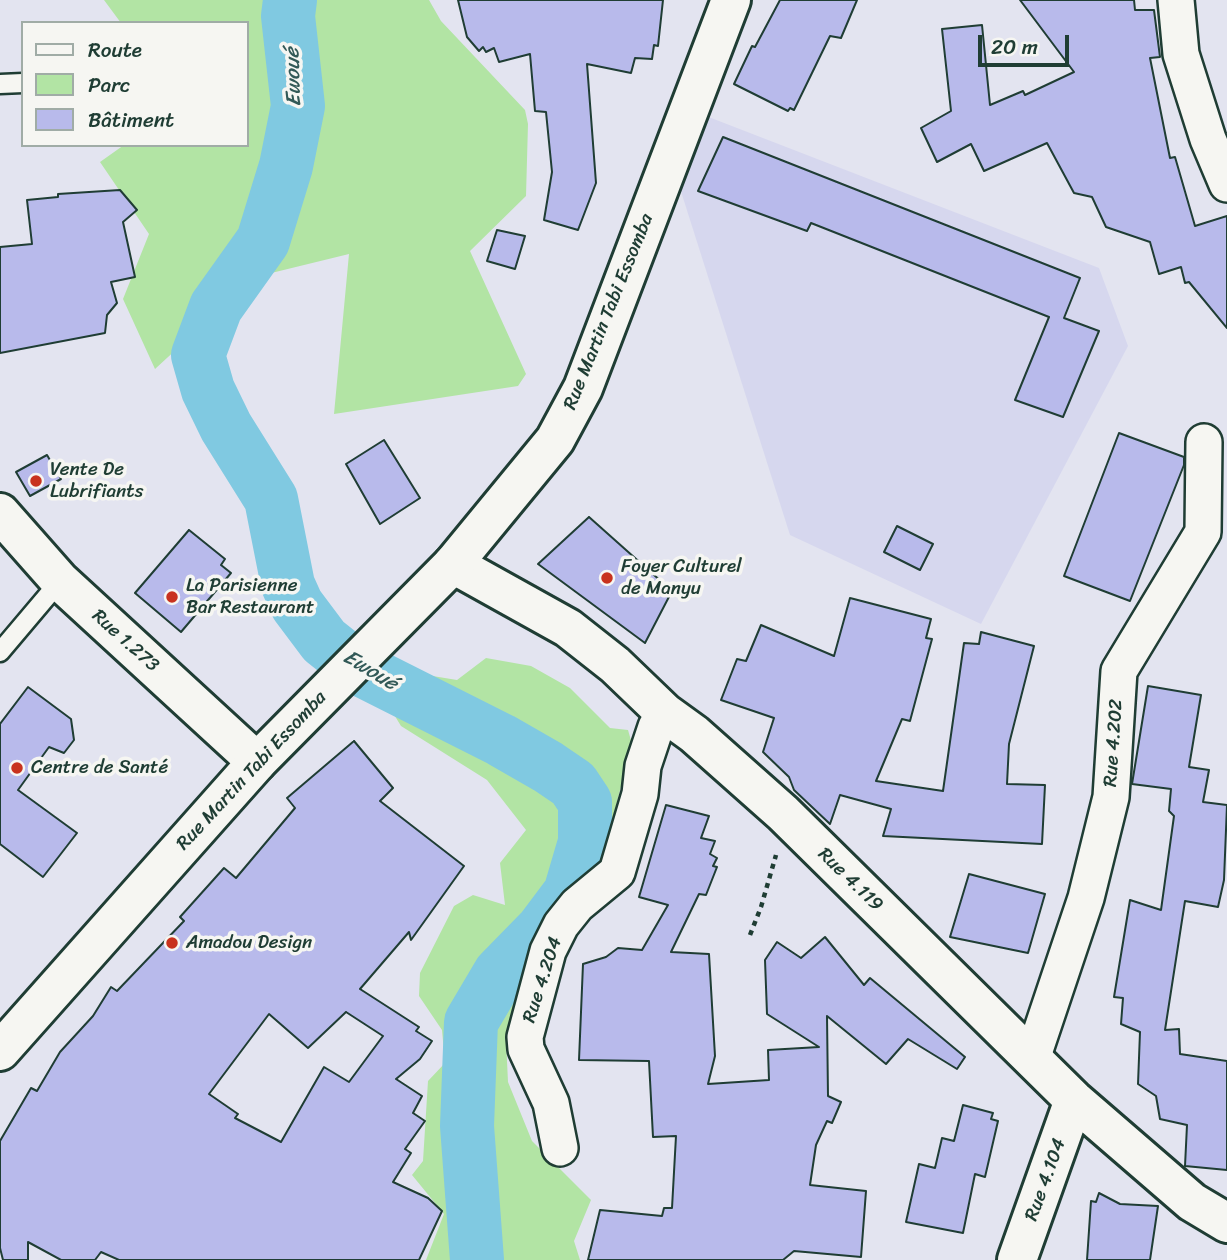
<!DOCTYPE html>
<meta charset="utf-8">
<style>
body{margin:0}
#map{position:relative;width:1227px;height:1260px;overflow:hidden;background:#e3e4f0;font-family:Sriracha,sans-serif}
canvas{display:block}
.legend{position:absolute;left:21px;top:21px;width:228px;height:126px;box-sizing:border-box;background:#f6f6f2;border:2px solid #a0aca6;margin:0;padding:9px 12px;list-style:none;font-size:21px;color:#1f3d34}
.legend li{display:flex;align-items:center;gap:14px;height:35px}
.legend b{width:35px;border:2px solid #a0aca6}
.scale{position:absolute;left:978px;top:35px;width:91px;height:32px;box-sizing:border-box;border:4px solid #1f3d34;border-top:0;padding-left:9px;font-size:21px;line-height:24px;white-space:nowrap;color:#1f3d34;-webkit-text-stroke:5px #f6f6f2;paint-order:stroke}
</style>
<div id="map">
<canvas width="1227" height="1260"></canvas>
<ul class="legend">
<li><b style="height:9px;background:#f6f6f2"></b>Route</li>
<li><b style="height:19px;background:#b2e4a4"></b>Parc</li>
<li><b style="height:19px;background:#b8baeb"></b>Bâtiment</li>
</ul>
<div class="scale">20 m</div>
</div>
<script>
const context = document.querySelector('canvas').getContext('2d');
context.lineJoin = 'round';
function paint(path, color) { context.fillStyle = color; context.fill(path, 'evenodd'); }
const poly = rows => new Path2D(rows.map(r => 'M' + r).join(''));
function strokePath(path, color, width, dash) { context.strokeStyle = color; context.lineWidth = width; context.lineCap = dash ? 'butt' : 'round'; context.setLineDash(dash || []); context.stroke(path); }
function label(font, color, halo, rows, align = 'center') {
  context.font = font + ' Sriracha,sans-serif'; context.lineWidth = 7; context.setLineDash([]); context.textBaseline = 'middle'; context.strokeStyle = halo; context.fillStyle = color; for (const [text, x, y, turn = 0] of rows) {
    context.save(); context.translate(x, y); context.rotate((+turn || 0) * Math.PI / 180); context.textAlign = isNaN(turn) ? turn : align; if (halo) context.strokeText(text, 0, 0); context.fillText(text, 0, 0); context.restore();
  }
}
const built = poly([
 [706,116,1099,268,1128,346,981,624,790,535,678,182]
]);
const green = poly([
 [104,0,429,0,441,21,525,110,528,124,526,196,470,251,526,374,518,386,334,414,349,254,255,277,155,369,123,299,149,234,100,162,124,145,247,145,247,23,121,23],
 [486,658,531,666,570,688,610,728,628,730,632,744,605,848,538,951,506,1040,508,1082,532,1141,591,1200,574,1241,580,1260,426,1260,444,1214,412,1175,423,1161,428,1081,445,1063,442,1030,419,996,420,973,454,906,473,895,505,905,500,863,526,830,487,780,401,726,379,690,402,671,457,680]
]);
const river = poly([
 [290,0,288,16,298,106,286,166,263,241,216,307,198,355,208,390,226,427,271,499,288,585,297,605,324,641,358,668,501,740,548,767,573,784,585,802,585,842,570,893,543,929,500,973,471,1022,467,1126,477,1260]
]);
const building = poly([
 [458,0,663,0,658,46,654,45,652,59,635,58,631,73,587,64,596,183,578,230,544,220,552,172,546,112,535,111,530,54,499,62,494,48,486,52,483,47,479,51,467,37,458,0],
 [780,0,857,0,841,38,830,36,794,110,790,108,788,111,734,84,752,46,755,47,780,0],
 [1020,0,1134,0,1135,10,1154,10,1160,57,1150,58,1170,158,1175,157,1195,226,1227,216,1227,328,1189,282,1185,283,1181,267,1159,274,1150,242,1106,227,1092,197,1074,193,1047,143,984,171,971,144,937,162,921,128,951,111,942,29,982,25,990,105,1023,91,1025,95,1074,72,1020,0],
 [723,137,1080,278,1064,318,1099,331,1063,417,1015,400,1049,317,811,223,807,231,698,191,723,137],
 [120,190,137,210,123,222,135,277,111,282,117,303,107,315,105,333,0,353,0,247,32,244,27,200,58,197,58,194,120,190],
 [497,230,525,236,515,269,487,261,497,230],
 [1119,433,1184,457,1184,465,1130,601,1064,576,1119,433],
 [384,440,420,498,380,524,346,464,384,440],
 [47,455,61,479,30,496,16,472,47,455],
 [589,517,672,591,645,643,538,564,589,517],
 [897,526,933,544,920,570,884,552,897,526],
 [189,530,225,559,221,565,231,573,181,632,135,593,189,530],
 [850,598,931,619,926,638,932,639,910,721,902,719,876,781,943,791,964,643,979,644,981,632,1034,646,1009,744,1007,784,1045,785,1042,844,883,836,891,809,840,795,830,824,794,790,789,777,763,752,774,718,721,700,737,659,746,661,761,625,834,656,850,598],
 [1148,686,1201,695,1189,767,1209,770,1203,802,1227,805,1224,880,1218,907,1185,901,1165,1030,1179,1029,1180,1054,1227,1061,1227,1170,1185,1166,1187,1125,1160,1119,1156,1096,1138,1084,1140,1032,1121,1024,1123,998,1114,997,1130,900,1161,910,1174,816,1169,811,1171,789,1132,784,1148,686],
 [28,687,71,719,74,740,64,753,49,747,18,790,77,833,43,877,0,844,0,724,28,687],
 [354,741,393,788,380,801,464,866,411,940,409,932,360,989,419,1027,416,1031,432,1041,420,1059,396,1079,422,1096,413,1113,425,1121,405,1149,411,1153,393,1182,428,1198,442,1211,419,1260,119,1260,101,1252,95,1260,61,1260,28,1242,28,1260,3,1260,0,1248,0,1141,31,1088,37,1091,60,1052,93,1016,111,987,117,991,184,921,180,917,224,868,236,878,295,808,287,798,354,741],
 [346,1012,383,1036,349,1082,324,1067,281,1142,235,1118,238,1114,209,1094,269,1014,308,1048,346,1012],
 [666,805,709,816,701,838,715,841,710,854,717,858,713,866,717,867,706,895,699,894,671,952,709,954,715,1056,708,1084,769,1080,768,1050,819,1047,767,1014,765,960,777,942,801,958,825,937,864,985,870,978,965,1057,957,1069,908,1039,886,1064,827,1016,828,1096,841,1102,832,1123,827,1121,816,1145,810,1185,866,1191,861,1257,794,1251,783,1260,588,1260,600,1210,662,1216,664,1208,672,1208,676,1136,653,1137,649,1061,579,1060,583,964,606,957,618,948,642,950,668,905,639,897,666,805],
 [969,874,1045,894,1028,953,950,937,969,874],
 [963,1105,993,1113,991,1119,998,1121,985,1177,975,1174,963,1233,906,1222,919,1164,935,1168,942,1138,954,1141,963,1105],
 [1099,1193,1120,1204,1158,1206,1150,1260,1087,1260,1091,1201,1096,1202,1099,1193]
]);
const path = poly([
 [750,935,761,907,776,855]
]);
const service = poly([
 [0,84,23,83],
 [0,652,60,581]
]);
const minor = poly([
 [1176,0,1181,54,1208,139,1227,184],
 [1033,1056,1086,898,1111,797,1119,671,1203,532,1204,442],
 [560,1148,551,1103,526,1049,525,1037,548,951,561,925,577,905,617,872,640,794,643,766,656,727,665,713]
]);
const tertiary = poly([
 [453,564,568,628,615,665,665,713,694,734,783,813,1074,1100,1192,1202,1227,1223],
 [1017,1260,1074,1100]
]);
const secondary = poly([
 [0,513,60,581,257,762]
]);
const primary = poly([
 [0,1051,257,762,453,564,555,440,583,388,731,0]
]);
const markers = [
 [36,481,7,"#c8321e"],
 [607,578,7,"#c8321e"],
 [172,597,7,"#c8321e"],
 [17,768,7,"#c8321e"],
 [172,943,7,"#c8321e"]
];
const streetNames = [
 ["Rue Martin Tabi Essomba",609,312,-68],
 ["Rue 1.273",125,641,42],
 ["Rue 4.202",1114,743,-86],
 ["Rue Martin Tabi Essomba",252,771,-47],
 ["Rue 4.119",850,880,44],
 ["Rue 4.204",543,980,-72],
 ["Rue 4.104",1046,1180,-70]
];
const poiNames = [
 ["Vente De",50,470],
 ["Lubrifiants",50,492],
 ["Foyer Culturel",621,567],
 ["de Manyu",621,589],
 ["La Parisienne",186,586],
 ["Bar Restaurant",186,608],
 ["Centre de Santé",31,768],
 ["Amadou Design",186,943]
];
const waterNames = [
 ["Ewoué",294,77,-92],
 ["Ewoué",370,671,31]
];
paint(built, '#d6d7ee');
paint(green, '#b2e4a4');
strokePath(river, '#80c9e1', 54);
paint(building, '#b8baeb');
strokePath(building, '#1f3d34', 2);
strokePath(service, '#1f3d34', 23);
strokePath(minor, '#1f3d34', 40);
strokePath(tertiary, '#1f3d34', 44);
strokePath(secondary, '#1f3d34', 44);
strokePath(primary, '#1f3d34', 44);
strokePath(path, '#1f3d34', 4.5, [5, 5]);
strokePath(service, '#f6f6f2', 18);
strokePath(minor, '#f6f6f2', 35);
strokePath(tertiary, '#f6f6f2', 38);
strokePath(secondary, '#f6f6f2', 38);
strokePath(primary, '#f6f6f2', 38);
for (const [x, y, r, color] of markers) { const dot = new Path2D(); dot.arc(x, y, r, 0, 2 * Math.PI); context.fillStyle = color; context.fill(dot); strokePath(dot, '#f6f6f2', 2.5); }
label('19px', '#1f3d34', '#f6f6f2', streetNames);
label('19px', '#1f3d34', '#f6f6f2', poiNames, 'left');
label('italic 21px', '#325957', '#f6f6f2', waterNames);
</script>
